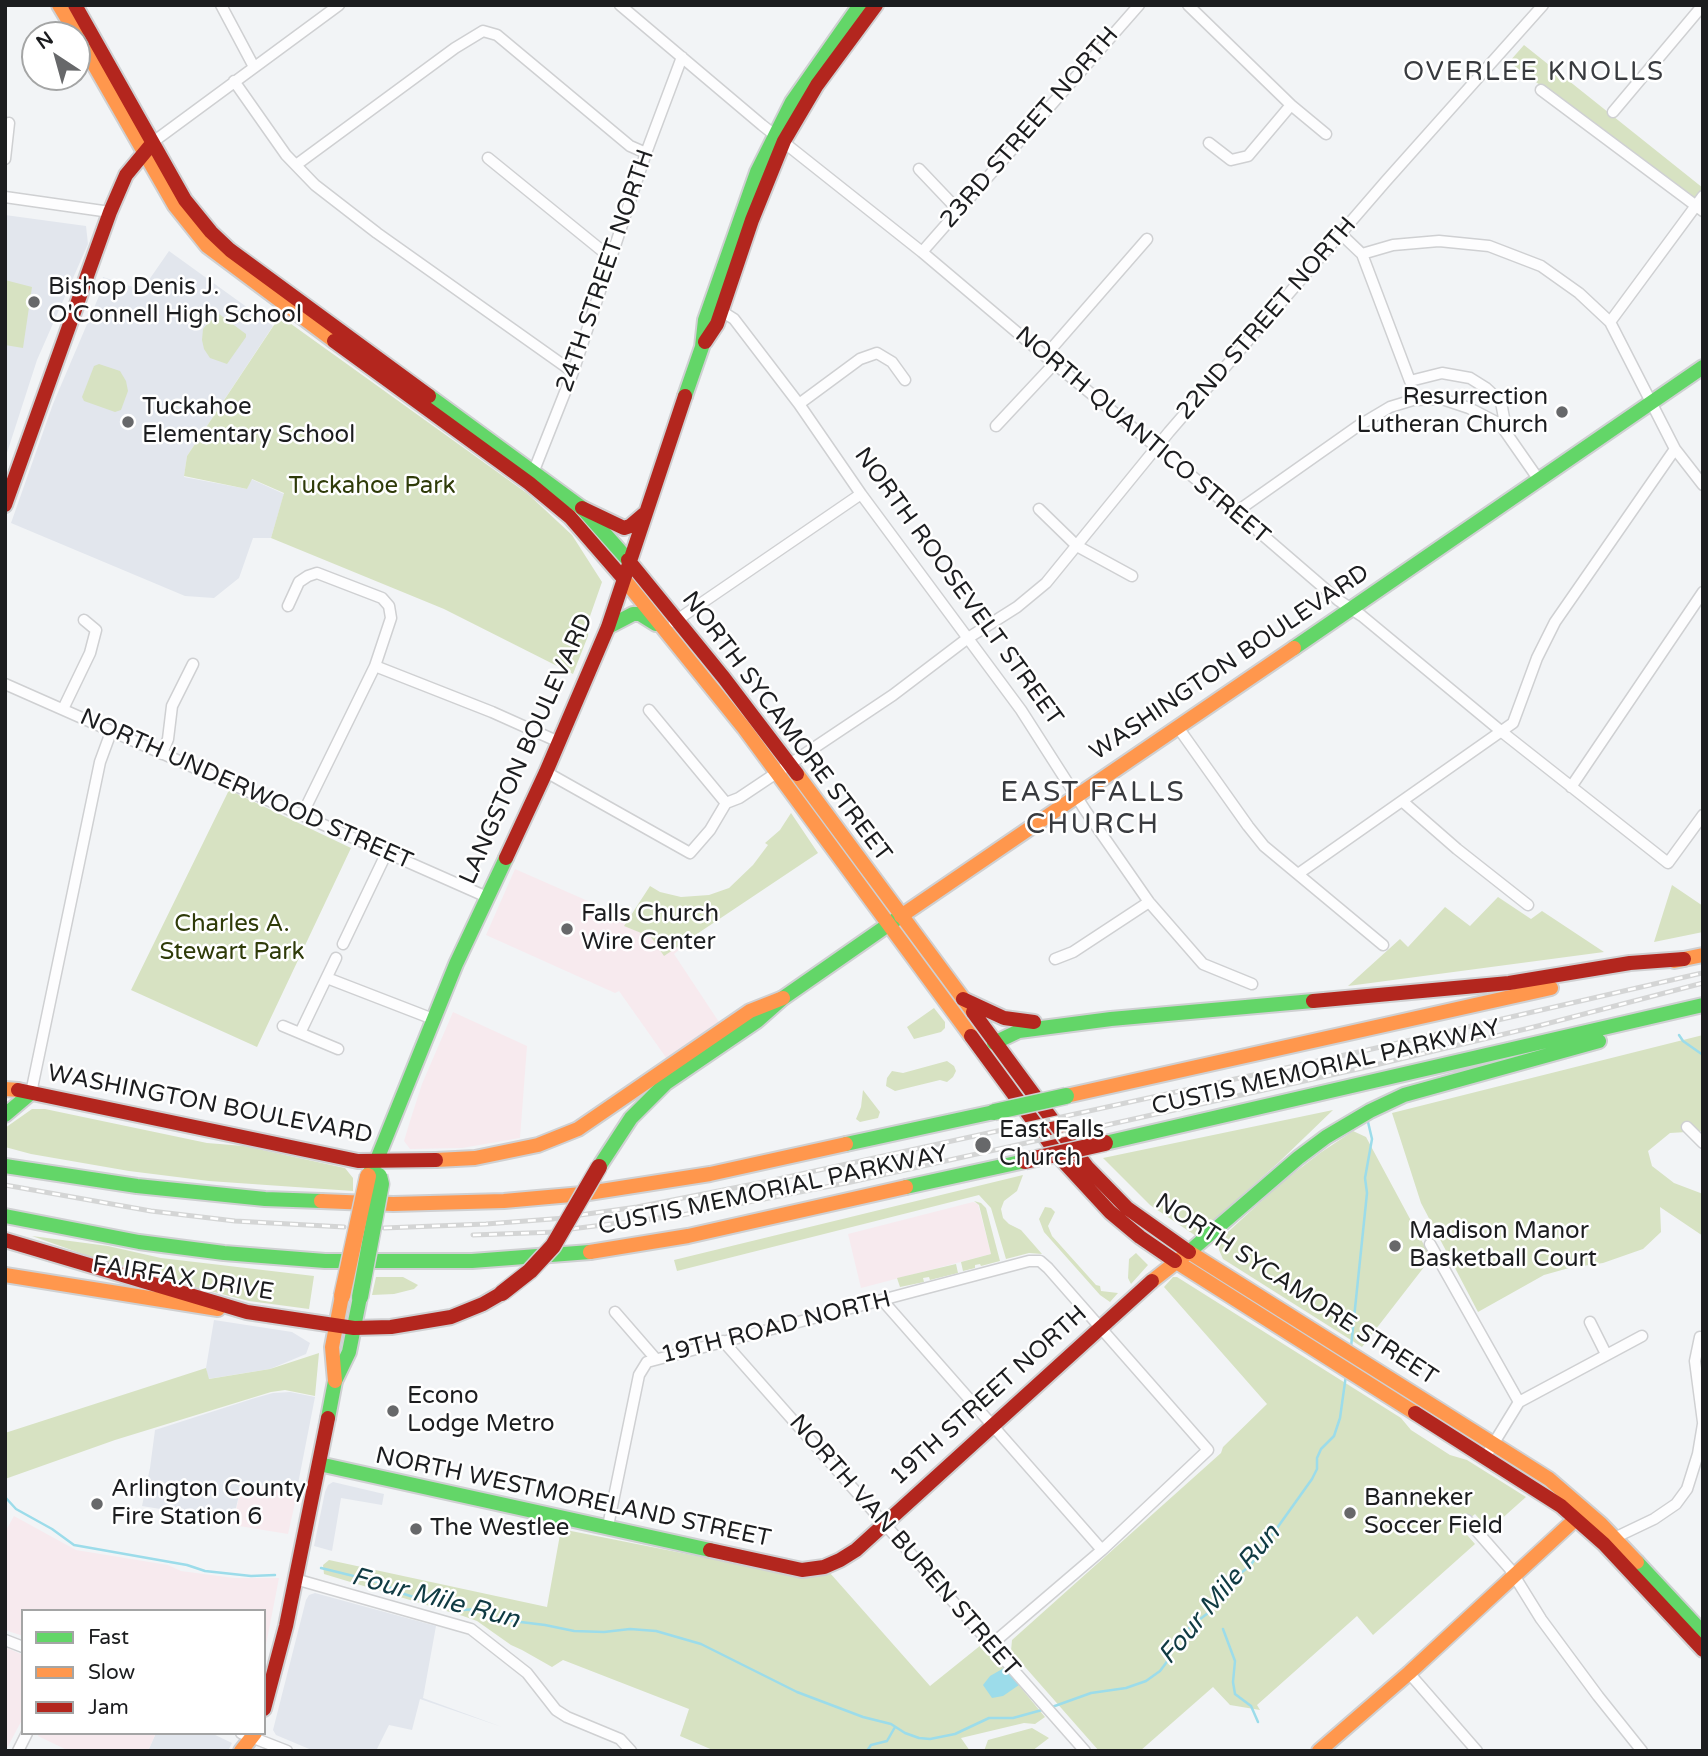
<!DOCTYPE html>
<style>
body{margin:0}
#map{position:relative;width:1708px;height:1756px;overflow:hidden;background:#f2f4f6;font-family:"Varela Round",sans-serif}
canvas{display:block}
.frame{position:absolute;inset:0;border:7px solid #1c1d1f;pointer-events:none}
.legend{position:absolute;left:21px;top:1609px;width:245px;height:126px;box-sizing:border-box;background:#fff;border:2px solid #a4a5a5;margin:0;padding:9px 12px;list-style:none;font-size:21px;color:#1c1d1f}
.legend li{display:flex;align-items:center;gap:14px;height:35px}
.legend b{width:35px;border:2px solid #a4a5a5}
.north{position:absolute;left:21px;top:21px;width:70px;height:70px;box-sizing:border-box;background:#fff;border:2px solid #a4a5a5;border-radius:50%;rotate:324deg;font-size:19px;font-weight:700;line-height:28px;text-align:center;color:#1c1d1f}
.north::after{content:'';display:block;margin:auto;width:24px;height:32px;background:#67686a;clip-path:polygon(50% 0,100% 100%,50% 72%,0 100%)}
</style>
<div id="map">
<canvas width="1708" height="1756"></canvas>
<div class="frame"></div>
<ul class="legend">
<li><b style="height:9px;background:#63d668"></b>Fast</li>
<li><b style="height:9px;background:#ff974d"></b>Slow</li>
<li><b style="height:9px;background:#b3261e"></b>Jam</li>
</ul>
<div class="north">N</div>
</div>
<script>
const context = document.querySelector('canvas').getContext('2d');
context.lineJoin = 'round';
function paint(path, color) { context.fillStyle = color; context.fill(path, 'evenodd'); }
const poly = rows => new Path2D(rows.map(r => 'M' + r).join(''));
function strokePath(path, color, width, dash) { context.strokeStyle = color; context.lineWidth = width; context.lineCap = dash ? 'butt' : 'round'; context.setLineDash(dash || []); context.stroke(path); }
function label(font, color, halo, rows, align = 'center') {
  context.font = font + ' "Varela Round",sans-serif'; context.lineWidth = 5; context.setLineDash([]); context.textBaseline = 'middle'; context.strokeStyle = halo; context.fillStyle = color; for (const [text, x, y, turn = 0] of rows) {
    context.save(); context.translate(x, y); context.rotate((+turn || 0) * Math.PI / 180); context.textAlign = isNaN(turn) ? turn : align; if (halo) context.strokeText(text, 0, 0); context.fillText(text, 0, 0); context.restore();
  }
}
const built = poly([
 [5,215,86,226,88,244,37,360,5,459],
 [169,251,273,326,187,456,184,477,247,489,251,479,284,494,271,538,253,538,239,578,214,598,185,596,11,523,53,404,99,296,103,277,142,290],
 [214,1320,292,1332,310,1343,306,1354,270,1369,208,1379,206,1368],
 [290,1392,315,1397,296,1494,242,1482,233,1521,142,1506,150,1468,155,1430,255,1398,273,1393],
 [333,1482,384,1494,382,1505,341,1498,332,1551,314,1546,325,1492,328,1485],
 [315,1593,436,1626,423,1698,502,1727,420,1699,412,1730,389,1725,376,1751,314,1751,276,1735,273,1730,306,1600,309,1595],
 [156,1733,211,1733,232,1743,228,1751,148,1751]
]);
const industrial = poly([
 [515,869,686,944,674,954,719,1022,667,1059,619,991,615,993,486,935],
 [453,1012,527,1046,520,1138,462,1148,410,1149,404,1141,410,1121,422,1084],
 [973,1202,978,1204,991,1254,861,1288,848,1234],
 [242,1482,297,1494,288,1534,233,1525],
 [14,1516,76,1550,168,1565,181,1571,234,1578,279,1578,264,1655,264,1611,23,1611,23,1636,5,1630,5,1532],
 [5,1647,23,1655,23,1718,6,1750],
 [39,1733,156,1733,148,1751,69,1751,38,1736]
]);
const green = poly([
 [1524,45,1703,188,1703,206,1509,62],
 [5,280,32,287,23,348,5,345],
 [219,314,246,334,246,337,227,364,210,358,204,349,202,340,203,329,208,323],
 [280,316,528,494,572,535,602,582,589,619,588,636,573,674,444,609,271,538,284,493,252,479,247,489,184,476,187,456],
 [99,364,120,371,126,381,128,391,121,410,115,412,84,401,82,397,94,366],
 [229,790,351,848,257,1047,131,990],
 [791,813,818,853,664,956,651,937,624,926,650,886,660,892,681,897,709,895,729,888,753,865,768,845,765,843,780,830],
 [1672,885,1703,906,1703,932,1654,942],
 [1498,897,1531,919,1542,911,1604,952,1348,986,1400,939,1408,947,1445,907,1470,926],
 [934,1008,945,1022,945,1028,941,1032,914,1039,907,1027],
 [1703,1035,1703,1131,1670,1133,1648,1151,1652,1166,1674,1183,1703,1194,1703,1236,1660,1207,1661,1232,1643,1249,1603,1263,1569,1268,1544,1275,1478,1312,1421,1203,1392,1113],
 [947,1061,954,1066,956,1071,953,1077,947,1082,940,1080,895,1091,886,1086,887,1078,892,1071,903,1073],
 [863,1090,880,1112,878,1118,860,1122,856,1119,861,1107],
 [32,1109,45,1109,207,1143,244,1146,345,1168,353,1178,353,1191,209,1181,129,1171,31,1154,5,1147,5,1128],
 [1333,1110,1278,1163,1196,1236,1150,1205,1103,1158],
 [1353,1131,1366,1137,1431,1258,1362,1347,1223,1259,1219,1250,1219,1241,1229,1231,1281,1183,1320,1153],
 [1023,1175,1017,1191,1004,1201,1001,1209,1003,1218,1009,1224,1021,1230,1042,1254,1029,1253,1006,1259,991,1208,979,1195,677,1271,674,1260],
 [974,1201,981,1203,986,1208,1000,1261,981,1266,980,1264,975,1265,975,1268,963,1271,961,1262,991,1254,979,1205],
 [1045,1207,1051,1208,1055,1212,1048,1226,1052,1236,1096,1285,1100,1286,1101,1291,1118,1293,1110,1302,1100,1295,1044,1232,1039,1219],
 [32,1236,108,1246,161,1258,314,1276,309,1309,249,1301,128,1270],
 [1136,1253,1148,1265,1131,1284,1128,1278,1129,1259],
 [956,1264,958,1273,930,1280,929,1277,923,1278,924,1282,900,1287,897,1278],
 [376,1277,403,1277,418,1285,414,1289,394,1294,372,1295],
 [1173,1277,1177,1277,1401,1418,1411,1430,1450,1455,1467,1460,1526,1497,1489,1530,1475,1514,1460,1527,1475,1544,1373,1635,1357,1616,1257,1705,1260,1710,1230,1705,1213,1687,1140,1751,1099,1751,1011,1651,1012,1640,1221,1453,1223,1447,1267,1404,1164,1287],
 [319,1353,315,1396,285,1390,271,1392,115,1440,5,1479,5,1433,206,1368,209,1379,270,1369],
 [561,1529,798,1576,812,1577,830,1573,930,1686,981,1645,1012,1677,1045,1717,1035,1724,1024,1723,961,1738,970,1751,715,1751,680,1736,689,1709,563,1660,552,1667,522,1650,511,1645,477,1621,463,1616,324,1574,323,1565,329,1560,547,1607],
 [1032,1728,1049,1738,1032,1751,984,1751,988,1740]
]);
const water = poly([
 [1004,1668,1019,1685,1003,1696,992,1698,983,1685,990,1676]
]);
const stream = poly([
 [1679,1035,1683,1041,1703,1055],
 [1351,1347,1367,1193,1365,1178,1372,1139,1368,1122],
 [5,1497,16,1509,52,1529,74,1545,187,1565,205,1571,251,1576,275,1575],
 [321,1568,382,1583,398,1592,441,1606,462,1610,479,1609,496,1619,545,1625,574,1631,604,1632,630,1629,656,1631,701,1644,797,1692,863,1717,891,1724,905,1733,919,1738,930,1739,955,1734,989,1718,1013,1718,1042,1710],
 [1223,1629,1235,1661,1233,1682,1235,1694,1251,1706,1258,1722],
 [1052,1707,1091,1693,1126,1688,1146,1681,1160,1671,1166,1663,1178,1640,1191,1626,1212,1610,1229,1582,1250,1566,1312,1479,1317,1469,1317,1458,1321,1449,1334,1436,1340,1418,1346,1375],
 [867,1751,871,1745,887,1741,895,1727]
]);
const street = poly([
 [221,5,254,67],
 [620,5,762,125,922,252,1045,356,1236,512,1338,600,1362,616,1502,732,1668,863,1703,815],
 [1188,5,1291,105,1326,134],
 [234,81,286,155,315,185,377,233,573,372],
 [1541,90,1703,211],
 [1613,112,1703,5],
 [153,142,339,5],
 [1209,143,1231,160,1248,156,1291,105],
 [488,158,611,258],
 [5,159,9,123],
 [296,165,455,48,483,31,497,35,630,146,646,153],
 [919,169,958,210],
 [5,197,110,212],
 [1342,235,1362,254,1410,381,1442,373,1470,378,1486,388,1501,402,1504,418,1500,424,1539,480],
 [922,252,1139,5],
 [1362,254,1393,245,1439,241,1489,246,1541,266,1579,293,1610,322,1675,449,1703,485],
 [718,309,734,319,799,404,861,494,1021,710,1085,810,1149,902,1203,964,1252,984],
 [1610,322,1703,196],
 [1045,356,1147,239],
 [799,404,860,359,877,353,892,362,905,380],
 [996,426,1054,364],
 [531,478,573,372,646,153,682,57],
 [1039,509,1077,546,1132,576],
 [1236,512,1358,426,1390,407,1413,400,1442,399,1469,408,1500,424],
 [288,606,299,582,308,576,317,573,382,598,389,606,391,618,375,666,302,815],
 [674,622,861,494],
 [375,666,492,712,559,742],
 [5,684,487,897],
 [63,709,90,653,96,630,84,620],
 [649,710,726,803],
 [1177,726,1248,826,1264,846,1383,945],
 [162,754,168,739,172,706,193,664],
 [546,772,690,853,710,830,726,803,739,798,893,695,968,638,1017,607,1046,583,1169,432,1386,181,1543,5],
 [1571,787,1703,592],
 [1402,801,1457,849,1528,905],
 [1298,874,1513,723,1537,658,1555,622,1675,449],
 [343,944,387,852],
 [1055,959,1073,952,1149,902],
 [327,978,433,1019],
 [283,1026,338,1049],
 [300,1033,336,958],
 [31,1093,100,762,111,732],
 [1687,1127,1703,1143],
 [1430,1244,1519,1402],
 [883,1301,1102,1550],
 [615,1312,655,1358],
 [1590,1322,1606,1354],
 [1700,1337,1695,1361,1703,1422],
 [723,1341,1085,1751],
 [1486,1456,1519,1402,1642,1336],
 [1467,1520,1510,1569,1541,1619,1598,1696,1642,1751],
 [608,1526,639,1375,647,1362,1029,1261,1040,1261,1048,1268,1208,1450,1102,1550,992,1644],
 [1610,1540,1654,1519,1676,1504,1687,1489,1698,1454,1703,1424],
 [295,1579,471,1629,527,1673,556,1710,567,1717,620,1739,631,1751],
 [5,1640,23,1647],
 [1409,1673,1477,1751],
 [241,1733,287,1751],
 [18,1751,27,1733]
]);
const fast = poly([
 [429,396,582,508,628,560],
 [685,396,702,347,705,320,757,172,792,102,860,5],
 [608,627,633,614,640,614,656,624],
 [1294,648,1703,367],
 [994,1043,1019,1031,1111,1019,1313,1001],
 [5,1115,31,1093],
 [1105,1143,1703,1005],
 [846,1144,994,1112],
 [5,1166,137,1186,265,1199,321,1201],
 [599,1167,631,1118,666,1083,757,1021,783,998,898,918],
 [368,1176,376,1162,456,964,506,858],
 [906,1187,1025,1161],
 [5,1216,139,1242,224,1253,325,1261,472,1261,590,1252],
 [1189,1252,1298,1158,1326,1137,1370,1111,1404,1095,1599,1041],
 [328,1418,335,1381,349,1352,360,1297],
 [319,1464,710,1550],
 [1637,1562,1703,1633]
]);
const slow = poly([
 [59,5,77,35],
 [77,35,175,206,207,246,334,341],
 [623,578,744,728,971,1036],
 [797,774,973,1012],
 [901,916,1294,648],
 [1674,961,1703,955],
 [5,1089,18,1090],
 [1066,1096,1551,988],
 [436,1160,475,1158,538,1145,578,1129,750,1011,783,998],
 [321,1201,393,1204,504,1201,582,1194,710,1174,846,1144],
 [590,1252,688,1236,906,1187],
 [1175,1261,1415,1413],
 [5,1275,218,1309],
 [1152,1281,1189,1252,1549,1479,1601,1524,1637,1562],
 [335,1381,332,1347,342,1296],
 [241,1751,255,1733],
 [1319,1751,1409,1673,1582,1513]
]);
const jam = poly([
 [75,5,185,200,211,232,230,250,429,396],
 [334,341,529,483,570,517,623,578],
 [705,342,717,324,752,220,784,141,817,85,876,5],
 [5,505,110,212,126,175,150,146],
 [582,508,624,528,630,526,644,514],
 [628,560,724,678,797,774],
 [506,858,546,772,608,627,685,396],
 [963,999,1004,1018,1034,1022],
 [1313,1001,1509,983,1630,963,1684,959],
 [973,1012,1087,1167,1127,1208,1189,1252],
 [971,1036,1062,1160,1110,1212,1140,1237,1175,1261],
 [18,1090,358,1161,436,1160],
 [5,1240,247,1312],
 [247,1312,354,1328,391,1327,451,1317,483,1304,502,1293],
 [1415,1413,1561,1506,1604,1544,1703,1650],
 [710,1550,802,1570,824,1567,840,1560,856,1550,1152,1281],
 [264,1709,286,1626,328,1418]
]);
const rail = poly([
 [5,1185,151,1211,235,1221,344,1227],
 [580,1215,637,1207,769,1181,1363,1051,1702,973],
 [384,1228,486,1224,565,1218],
 [571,1229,682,1215,851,1182,1367,1067,1538,1026,1703,983],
 [473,1235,556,1232]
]);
const fastBridge = poly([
 [994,1112,1066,1096],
 [360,1297,381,1184,379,1176]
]);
const slowBridge = poly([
 [342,1296,368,1176]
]);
const jamBridge = poly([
 [1025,1161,1105,1143],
 [502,1293,530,1271,553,1246,599,1167]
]);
const markers = [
 [34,302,7,"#67686a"],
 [1562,412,7,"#67686a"],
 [128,422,7,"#67686a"],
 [567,929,7,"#67686a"],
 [983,1145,9,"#67686a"],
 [1395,1246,7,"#67686a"],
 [393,1411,7,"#67686a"],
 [97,1504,7,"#67686a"],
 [1350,1513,7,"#67686a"],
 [416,1529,7,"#67686a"]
];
const streetNames = [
 ["23RD STREET NORTH",1030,128,-49],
 ["24TH STREET NORTH",606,271,-71],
 ["22ND STREET NORTH",1267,319,-49],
 ["NORTH QUANTICO STREET",1142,436,40],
 ["NORTH ROOSEVELT STREET",958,587,54],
 ["WASHINGTON BOULEVARD",1230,663,-34],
 ["NORTH SYCAMORE STREET",786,727,53],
 ["LANGSTON BOULEVARD",527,749,-66],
 ["NORTH UNDERWOOD STREET",246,790,24],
 ["CUSTIS MEMORIAL PARKWAY",1326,1068,-13],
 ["WASHINGTON BOULEVARD",210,1105,11],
 ["CUSTIS MEMORIAL PARKWAY",773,1191,-12],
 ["FAIRFAX DRIVE",183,1279,9],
 ["NORTH SYCAMORE STREET",1296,1290,33],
 ["19TH ROAD NORTH",776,1328,-14],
 ["19TH STREET NORTH",989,1396,-42],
 ["NORTH WESTMORELAND STREET",573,1498,12],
 ["NORTH VAN BUREN STREET",904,1546,49]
];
const poiNames = [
 ["Bishop Denis J.",48,288],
 ["O'Connell High School",48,316],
 ["Resurrection",1548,398,"right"],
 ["Lutheran Church",1548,426,"right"],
 ["Tuckahoe",142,408],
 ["Elementary School",142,436],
 ["Falls Church",581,915],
 ["Wire Center",581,943],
 ["East Falls",999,1131],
 ["Church",999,1159],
 ["Madison Manor",1409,1232],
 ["Basketball Court",1409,1260],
 ["Econo",407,1397],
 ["Lodge Metro",407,1425],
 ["Arlington County",111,1490],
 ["Fire Station 6",111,1518],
 ["Banneker",1364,1499],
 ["Soccer Field",1364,1527],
 ["The Westlee",430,1529]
];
const parkNames = [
 ["Tuckahoe Park",372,487],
 ["Charles A.",232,925],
 ["Stewart Park",232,953]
];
const neighbourhoodNames = [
 ["OVERLEE KNOLLS",1534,73]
];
const waterNames = [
 ["Four Mile Run",1220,1595,-50],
 ["Four Mile Run",435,1599,15]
];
const quarterNames = [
 ["EAST FALLS",1093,794],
 ["CHURCH",1093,826]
];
paint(built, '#e2e6ed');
paint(industrial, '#f7eaee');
paint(green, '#d7e2c2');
paint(water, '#9cdcea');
strokePath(stream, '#9cdcea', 2.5);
strokePath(street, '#cfd0d2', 13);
strokePath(fast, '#cfd0d2', 18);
strokePath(slow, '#cfd0d2', 18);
strokePath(jam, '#cfd0d2', 18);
strokePath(street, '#fdfdfe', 10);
strokePath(fast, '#63d668', 14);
strokePath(slow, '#ff974d', 14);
strokePath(jam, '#b3261e', 14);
strokePath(rail, '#d4d5d5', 5);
strokePath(rail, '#fff', 2.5, [8]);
strokePath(fastBridge, '#cfd0d2', 19, []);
strokePath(slowBridge, '#cfd0d2', 19, []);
strokePath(jamBridge, '#cfd0d2', 19, []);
strokePath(fastBridge, '#63d668', 16);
strokePath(slowBridge, '#ff974d', 16);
strokePath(jamBridge, '#b3261e', 16);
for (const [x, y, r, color] of markers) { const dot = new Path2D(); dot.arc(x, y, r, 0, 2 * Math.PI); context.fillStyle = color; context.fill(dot); strokePath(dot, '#fff', 2.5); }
label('24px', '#1c1d1f', '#fff', streetNames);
label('24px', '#1c1d1f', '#fff', poiNames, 'left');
label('24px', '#2f3b09', '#fff', parkNames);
context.letterSpacing = '2px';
label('26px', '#393b3f', '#fff', neighbourhoodNames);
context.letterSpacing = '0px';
label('italic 26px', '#103b43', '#fff', waterNames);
context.letterSpacing = '2px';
label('28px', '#393b3f', '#fff', quarterNames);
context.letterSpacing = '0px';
</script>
